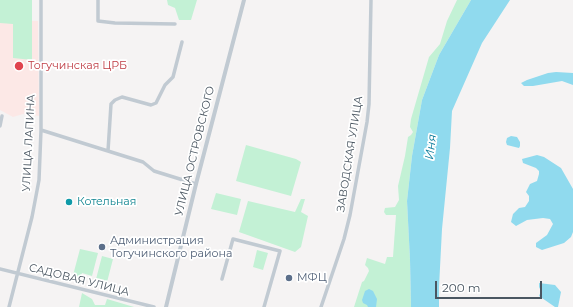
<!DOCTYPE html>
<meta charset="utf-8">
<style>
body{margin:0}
#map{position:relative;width:573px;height:307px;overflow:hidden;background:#f5f3f3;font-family:Montserrat,sans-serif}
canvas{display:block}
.scale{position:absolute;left:435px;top:281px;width:107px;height:18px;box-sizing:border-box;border:2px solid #4a5661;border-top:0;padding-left:5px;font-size:12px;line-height:14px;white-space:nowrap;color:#4a5661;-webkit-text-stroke:3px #fff;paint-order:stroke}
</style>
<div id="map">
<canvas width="573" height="307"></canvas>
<div class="scale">200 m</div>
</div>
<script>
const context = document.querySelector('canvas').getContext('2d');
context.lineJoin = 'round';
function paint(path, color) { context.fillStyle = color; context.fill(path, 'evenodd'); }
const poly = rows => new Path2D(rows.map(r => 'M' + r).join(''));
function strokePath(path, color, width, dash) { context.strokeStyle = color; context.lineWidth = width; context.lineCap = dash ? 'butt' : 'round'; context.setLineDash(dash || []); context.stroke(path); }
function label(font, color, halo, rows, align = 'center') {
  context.font = font + ' Montserrat,sans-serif'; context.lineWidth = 3.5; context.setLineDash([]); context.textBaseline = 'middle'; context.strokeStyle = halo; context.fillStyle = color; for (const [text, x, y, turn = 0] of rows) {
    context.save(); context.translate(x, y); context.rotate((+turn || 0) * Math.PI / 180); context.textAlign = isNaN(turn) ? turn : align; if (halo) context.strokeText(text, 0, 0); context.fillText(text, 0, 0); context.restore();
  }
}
const medical = poly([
 [0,20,38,21,39,116,23,114,13,117,0,110]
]);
const green = poly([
 [0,0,32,0,32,60,13,58,13,24,0,23],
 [167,0,197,0,191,20,179,20,175,8,168,5],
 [457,0,471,0,439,55,422,100,412,156,407,201,410,260,411,307,354,307,362,282,364,281,369,271,368,268,365,265,367,258,385,264,387,257,393,257,396,215,386,215,384,212,385,208,395,207,399,200,398,186,405,156,408,137,411,135,413,132,410,127,411,119,429,57,440,44,447,21],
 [246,145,296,159,301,162,291,196,236,181],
 [216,193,241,199,237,215,211,209],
 [301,199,305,199,301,212,308,216,301,247,295,252,239,232,248,201,295,212],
 [80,249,98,253,92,276,82,273,80,281,72,279],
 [257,250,268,253,263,270,253,267],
 [102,256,113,259,106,286,95,283],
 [82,293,92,299,95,305,105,305,107,299,134,307,79,307]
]);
const water = poly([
 [471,0,510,0,482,43,452,111,450,148,442,229,439,287,439,307,411,307,410,260,407,201,412,156,422,100,439,55],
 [556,72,573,73,573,85,562,81,533,86,524,86,521,83,527,80,548,73],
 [511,136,517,137,520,142,520,146,519,148,507,145,506,142,507,138],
 [537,155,544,157,561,168,573,189,573,232,571,237,564,243,542,250,536,247,536,243,547,235,553,224,550,219,543,218,527,220,516,226,511,222,513,214,519,208,525,207,529,201,529,196,526,192,530,184,537,181,539,174,539,171,536,168,523,163,522,159],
 [539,283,555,285,561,292,558,307,555,307,539,296,541,291,539,287],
 [369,289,373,291,377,299,376,307,368,307,367,305,363,303,362,300,365,291]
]);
const minor = poly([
 [98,0,98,21,115,23,175,24],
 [0,126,2,116],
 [41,130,143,162,154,171,196,184],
 [108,151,111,104,115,100,122,97,151,105,156,103,165,85,173,77,182,42],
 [0,269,154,307],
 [222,279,233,239,280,251,264,307],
 [9,307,32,217,39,180,41,130,41,0],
 [321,307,344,239,350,215,367,122,369,104,371,0]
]);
const tertiary = poly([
 [166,307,196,184,244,0]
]);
const markers = [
 [19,66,5,"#e0444e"],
 [69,202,4,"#0f9aa8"],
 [102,247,4,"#5c6f8a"],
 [289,278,4,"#5c6f8a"]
];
const healthNames = [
 ["Тогучинская ЦРБ",28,66]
];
const streetNames = [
 ["УЛИЦА ЛАПИНА",29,143,-87],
 ["УЛИЦА ОСТРОВСКОГО",195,151,-76],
 ["ЗАВОДСКАЯ УЛИЦА",350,154,-81],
 ["САДОВАЯ УЛИЦА",79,280,14]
];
const cultureNames = [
 ["Котельная",77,202]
];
const serviceNames = [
 ["Администрация",110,241],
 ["Тогучинского района",110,254],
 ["МФЦ",297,278]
];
const waterNames = [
 ["Иня",431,147,-83]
];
paint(medical, '#fce8e6');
paint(green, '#c3f1d5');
paint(water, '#90daee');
strokePath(minor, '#c1cad2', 3.5);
strokePath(tertiary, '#c1cad2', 4);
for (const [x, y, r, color] of markers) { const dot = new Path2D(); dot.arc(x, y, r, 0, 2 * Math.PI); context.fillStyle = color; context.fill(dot); strokePath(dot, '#fff', 1.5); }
label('11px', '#be3a42', '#fff', healthNames, 'left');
label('11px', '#4a5661', '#fff', streetNames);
label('11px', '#0d838f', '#fff', cultureNames, 'left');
label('11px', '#4e5e75', '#fff', serviceNames, 'left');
label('italic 12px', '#0c7c9b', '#fff', waterNames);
</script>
